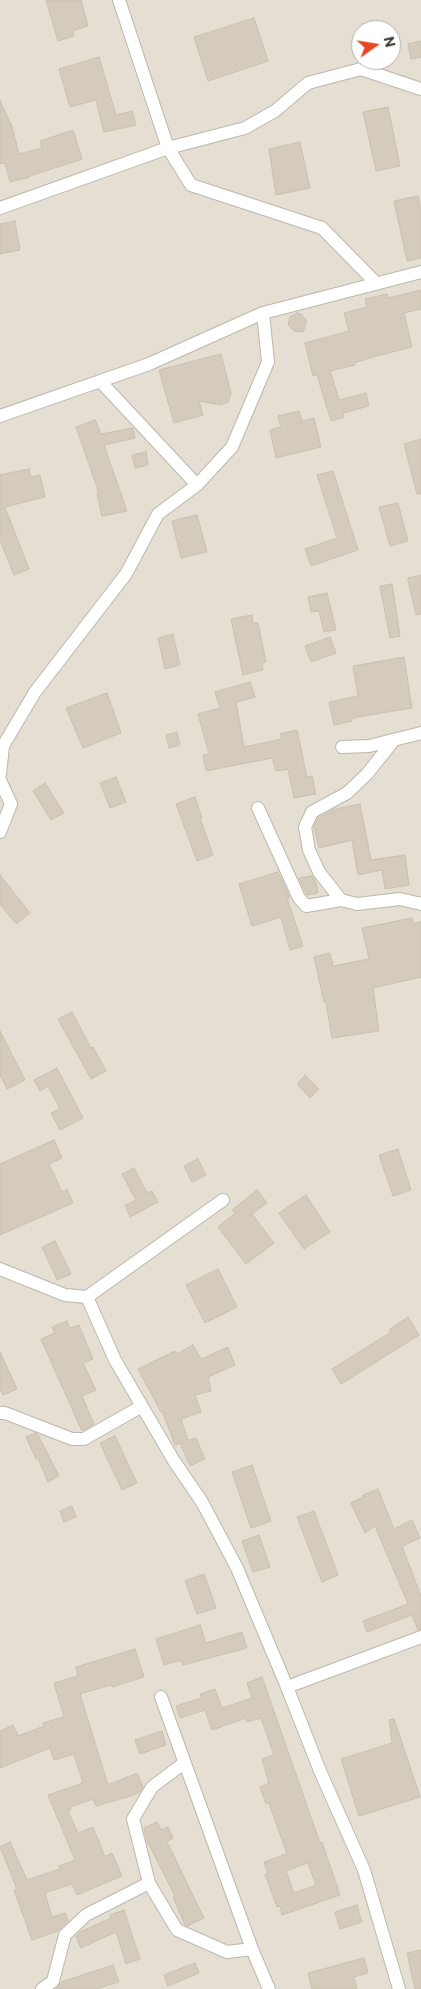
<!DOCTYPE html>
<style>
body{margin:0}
#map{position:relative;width:421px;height:1989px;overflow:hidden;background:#f0ede4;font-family:Commissioner,sans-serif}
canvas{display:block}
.north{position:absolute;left:351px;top:20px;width:50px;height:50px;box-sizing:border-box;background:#fff;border:1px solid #b3b1ae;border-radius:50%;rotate:77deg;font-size:14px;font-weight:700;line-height:20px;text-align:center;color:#423d34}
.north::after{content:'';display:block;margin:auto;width:18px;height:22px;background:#e84623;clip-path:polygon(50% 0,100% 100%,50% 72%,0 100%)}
</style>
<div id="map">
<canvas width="421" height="1989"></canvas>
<div class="north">N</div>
</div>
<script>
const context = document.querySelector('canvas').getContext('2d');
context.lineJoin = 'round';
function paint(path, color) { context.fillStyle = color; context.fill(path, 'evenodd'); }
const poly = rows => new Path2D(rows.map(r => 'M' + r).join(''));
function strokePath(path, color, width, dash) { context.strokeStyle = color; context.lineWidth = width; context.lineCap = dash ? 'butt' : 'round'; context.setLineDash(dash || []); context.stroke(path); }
const residential = poly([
 [0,0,421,0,421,1989,0,1989],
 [361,30,391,30,391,60,361,60]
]);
const building = poly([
 [46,0,81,0,88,26,73,31,74,36,58,41,46,0],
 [254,18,268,61,208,81,194,37,254,18],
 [421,41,421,57,411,59,408,44,421,41],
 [99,57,116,115,132,111,136,125,104,132,96,100,70,107,59,69,99,57],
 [0,100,10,123,11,123,19,154,42,148,40,141,73,130,82,159,30,176,30,177,10,182,5,163,0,164,0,100],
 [388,107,400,166,376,171,363,112,388,107],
 [300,142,310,188,276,195,269,149,300,142],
 [418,196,421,210,421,258,407,261,394,201,418,196],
 [15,221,20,250,0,254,0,224,15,221],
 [421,290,421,309,404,313,412,347,373,357,354,363,355,365,330,371,339,400,366,393,369,406,343,413,344,417,331,421,317,375,313,376,305,343,349,331,344,313,367,307,365,299,387,294,388,298,421,290],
 [297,313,301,314,306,320,306,324,303,332,294,331,288,325,290,317,297,313],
 [221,354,231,393,228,402,220,405,199,401,203,415,174,423,159,370,221,354],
 [299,411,302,421,314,418,321,447,276,458,270,430,281,427,278,416,299,411],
 [95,420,101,434,133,428,135,438,104,445,127,511,102,516,97,493,99,493,76,427,95,420],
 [421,439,421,494,417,494,404,444,421,439],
 [146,452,148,465,135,468,132,455,146,452],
 [29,469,31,477,40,475,45,497,5,507,29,569,14,575,0,540,0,475,29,469],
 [333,471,358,550,311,566,305,549,337,538,317,475,333,471],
 [398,503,408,541,390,546,379,507,398,503],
 [197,515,207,552,181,558,172,521,197,515],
 [421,575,421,614,416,615,408,580,408,578,421,575],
 [392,584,400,636,390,638,380,586,392,584],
 [327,593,336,630,324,632,319,611,311,612,308,597,327,593],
 [252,615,253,623,258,623,266,662,262,663,263,670,243,675,231,619,252,615],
 [173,634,180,665,165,669,158,638,173,634],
 [330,637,336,653,311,662,305,646,330,637],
 [404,657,412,708,352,718,352,721,334,725,329,702,358,696,353,666,404,657],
 [250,682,255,697,236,702,244,747,282,739,280,734,297,730,307,777,312,776,316,794,294,798,288,769,276,771,272,758,206,771,203,755,209,754,198,714,220,708,215,692,250,682],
 [107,693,121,733,83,748,66,708,107,693],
 [177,732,180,745,169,748,166,735,177,732],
 [116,777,126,802,110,808,100,783,116,777],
 [45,783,64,813,51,820,33,791,45,783],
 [195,797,202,818,200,818,213,855,197,861,176,804,195,797],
 [360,804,371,860,405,855,409,885,385,889,382,870,358,875,352,840,319,848,314,827,318,818,335,809,360,804],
 [278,872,290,898,287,898,303,946,290,950,281,917,252,926,239,884,278,872],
 [0,875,30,913,16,924,0,904,0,875],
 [312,876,316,882,318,893,307,895,299,878,312,876],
 [412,918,413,924,421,921,421,977,373,988,379,1031,332,1038,326,1002,324,1002,314,957,330,953,333,966,369,959,362,928,412,918],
 [72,1012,91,1048,93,1047,106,1071,91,1079,58,1019,72,1012],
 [0,1031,25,1080,7,1089,0,1075,0,1031],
 [57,1068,83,1118,60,1130,51,1113,60,1109,48,1086,40,1091,34,1080,57,1068],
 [305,1075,319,1089,310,1098,297,1084,305,1075],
 [54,1140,62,1158,49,1164,62,1192,67,1189,73,1203,0,1235,0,1164,54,1140],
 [398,1149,411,1190,393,1196,379,1155,398,1149],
 [198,1159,206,1175,192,1182,184,1166,198,1159],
 [134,1168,147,1193,152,1191,158,1202,130,1217,125,1205,136,1200,122,1174,134,1168],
 [257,1190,267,1203,252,1214,274,1243,246,1264,218,1227,235,1213,232,1210,257,1190],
 [306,1195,330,1232,304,1249,279,1213,306,1195],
 [55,1241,71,1274,57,1280,42,1247,55,1241],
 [218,1269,237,1307,205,1323,186,1285,218,1269],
 [408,1317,419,1335,341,1384,332,1369,391,1332,389,1330,408,1317],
 [67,1321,70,1328,79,1325,93,1359,83,1363,96,1390,82,1396,94,1424,82,1431,41,1339,55,1333,52,1327,67,1321],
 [193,1345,201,1359,228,1347,235,1365,208,1377,211,1391,195,1395,201,1412,181,1419,188,1440,196,1438,205,1459,190,1466,180,1443,175,1445,162,1411,161,1412,138,1369,175,1351,177,1354,193,1345],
 [0,1352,17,1389,3,1395,0,1389,0,1352],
 [35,1433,38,1435,59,1476,48,1482,38,1458,36,1459,26,1437,35,1433],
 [115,1436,137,1483,122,1490,100,1443,115,1436],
 [252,1465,271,1521,251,1528,232,1472,252,1465],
 [378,1489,394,1529,412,1520,420,1538,402,1546,421,1596,421,1629,418,1630,412,1615,367,1632,363,1621,408,1604,375,1526,365,1533,351,1503,363,1497,363,1495,378,1489],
 [72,1506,76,1517,64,1522,60,1511,72,1506],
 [314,1511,338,1575,322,1582,297,1517,314,1511],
 [259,1535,270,1567,253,1572,242,1541,259,1535],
 [204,1574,216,1608,197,1614,185,1581,204,1574],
 [200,1625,206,1643,242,1632,247,1648,183,1665,181,1660,164,1665,156,1639,200,1625],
 [135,1649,144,1677,112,1687,111,1685,80,1694,108,1785,137,1773,143,1787,140,1792,131,1796,96,1806,93,1799,70,1807,71,1810,68,1811,78,1833,93,1827,105,1857,112,1853,122,1876,77,1895,72,1884,45,1893,52,1917,65,1913,68,1921,58,1931,32,1940,14,1890,17,1889,0,1847,10,1842,27,1880,60,1869,59,1866,75,1860,48,1795,83,1783,74,1754,54,1760,50,1748,0,1768,0,1731,13,1725,18,1736,44,1726,43,1723,64,1717,54,1683,78,1676,76,1667,135,1649],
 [262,1677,320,1843,322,1842,340,1895,282,1915,280,1906,277,1907,265,1874,268,1873,264,1862,287,1854,269,1803,266,1804,260,1787,269,1783,262,1759,274,1755,261,1718,247,1722,246,1718,212,1730,205,1710,180,1718,176,1706,201,1698,200,1694,215,1689,222,1708,252,1698,247,1683,262,1677],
 [308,1863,316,1885,294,1893,286,1871,308,1863],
 [394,1719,420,1797,359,1816,341,1759,392,1743,389,1720,394,1719],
 [162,1731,166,1745,140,1754,135,1740,162,1731],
 [157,1822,161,1830,168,1827,173,1838,167,1842,204,1918,187,1926,185,1925,173,1897,175,1896,147,1841,144,1828,157,1822],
 [357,1905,362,1922,340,1929,335,1912,357,1905],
 [124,1910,140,1959,126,1964,116,1932,81,1948,76,1936,80,1932,111,1918,110,1915,124,1910],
 [421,1950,421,1989,415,1989,407,1953,421,1950],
 [364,1958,368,1973,354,1977,357,1989,312,1989,308,1973,364,1958],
 [195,1963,199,1973,168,1986,164,1975,195,1963],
 [113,1965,119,1982,97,1989,56,1989,61,1982,113,1965]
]);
const street = poly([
 [119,0,168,148,191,185,322,228,376,283],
 [0,208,168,148,245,128,275,111,308,83,361,69,421,89],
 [100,381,197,485],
 [0,416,149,364,263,313,421,272],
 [342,747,369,746,421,733],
 [0,774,3,746,35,692,126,574,158,514,197,485,232,447,268,362,263,313],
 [0,780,11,804,0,832],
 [258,808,299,898,306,906,341,900,357,904,400,899,421,904],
 [341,900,319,872,309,850,305,827,312,812,347,793,367,774,394,740],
 [0,1269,65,1295,87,1297,223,1200],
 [87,1297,115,1360,174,1461,202,1502,237,1568,287,1687,320,1771,364,1870,399,1989],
 [0,1413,5,1413,72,1439,84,1439,142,1406],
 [287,1687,421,1637],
 [161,1697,252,1949,269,1989],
 [149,1883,133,1819,152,1787,184,1763],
 [42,1989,53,1981,65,1935,86,1915,149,1883,177,1930,227,1952,252,1949]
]);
paint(residential, '#e4dfd2');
paint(building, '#d4cbbd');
strokePath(building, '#cbc0ae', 1);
strokePath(street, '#beb7aa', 14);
strokePath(street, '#fff', 12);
</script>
